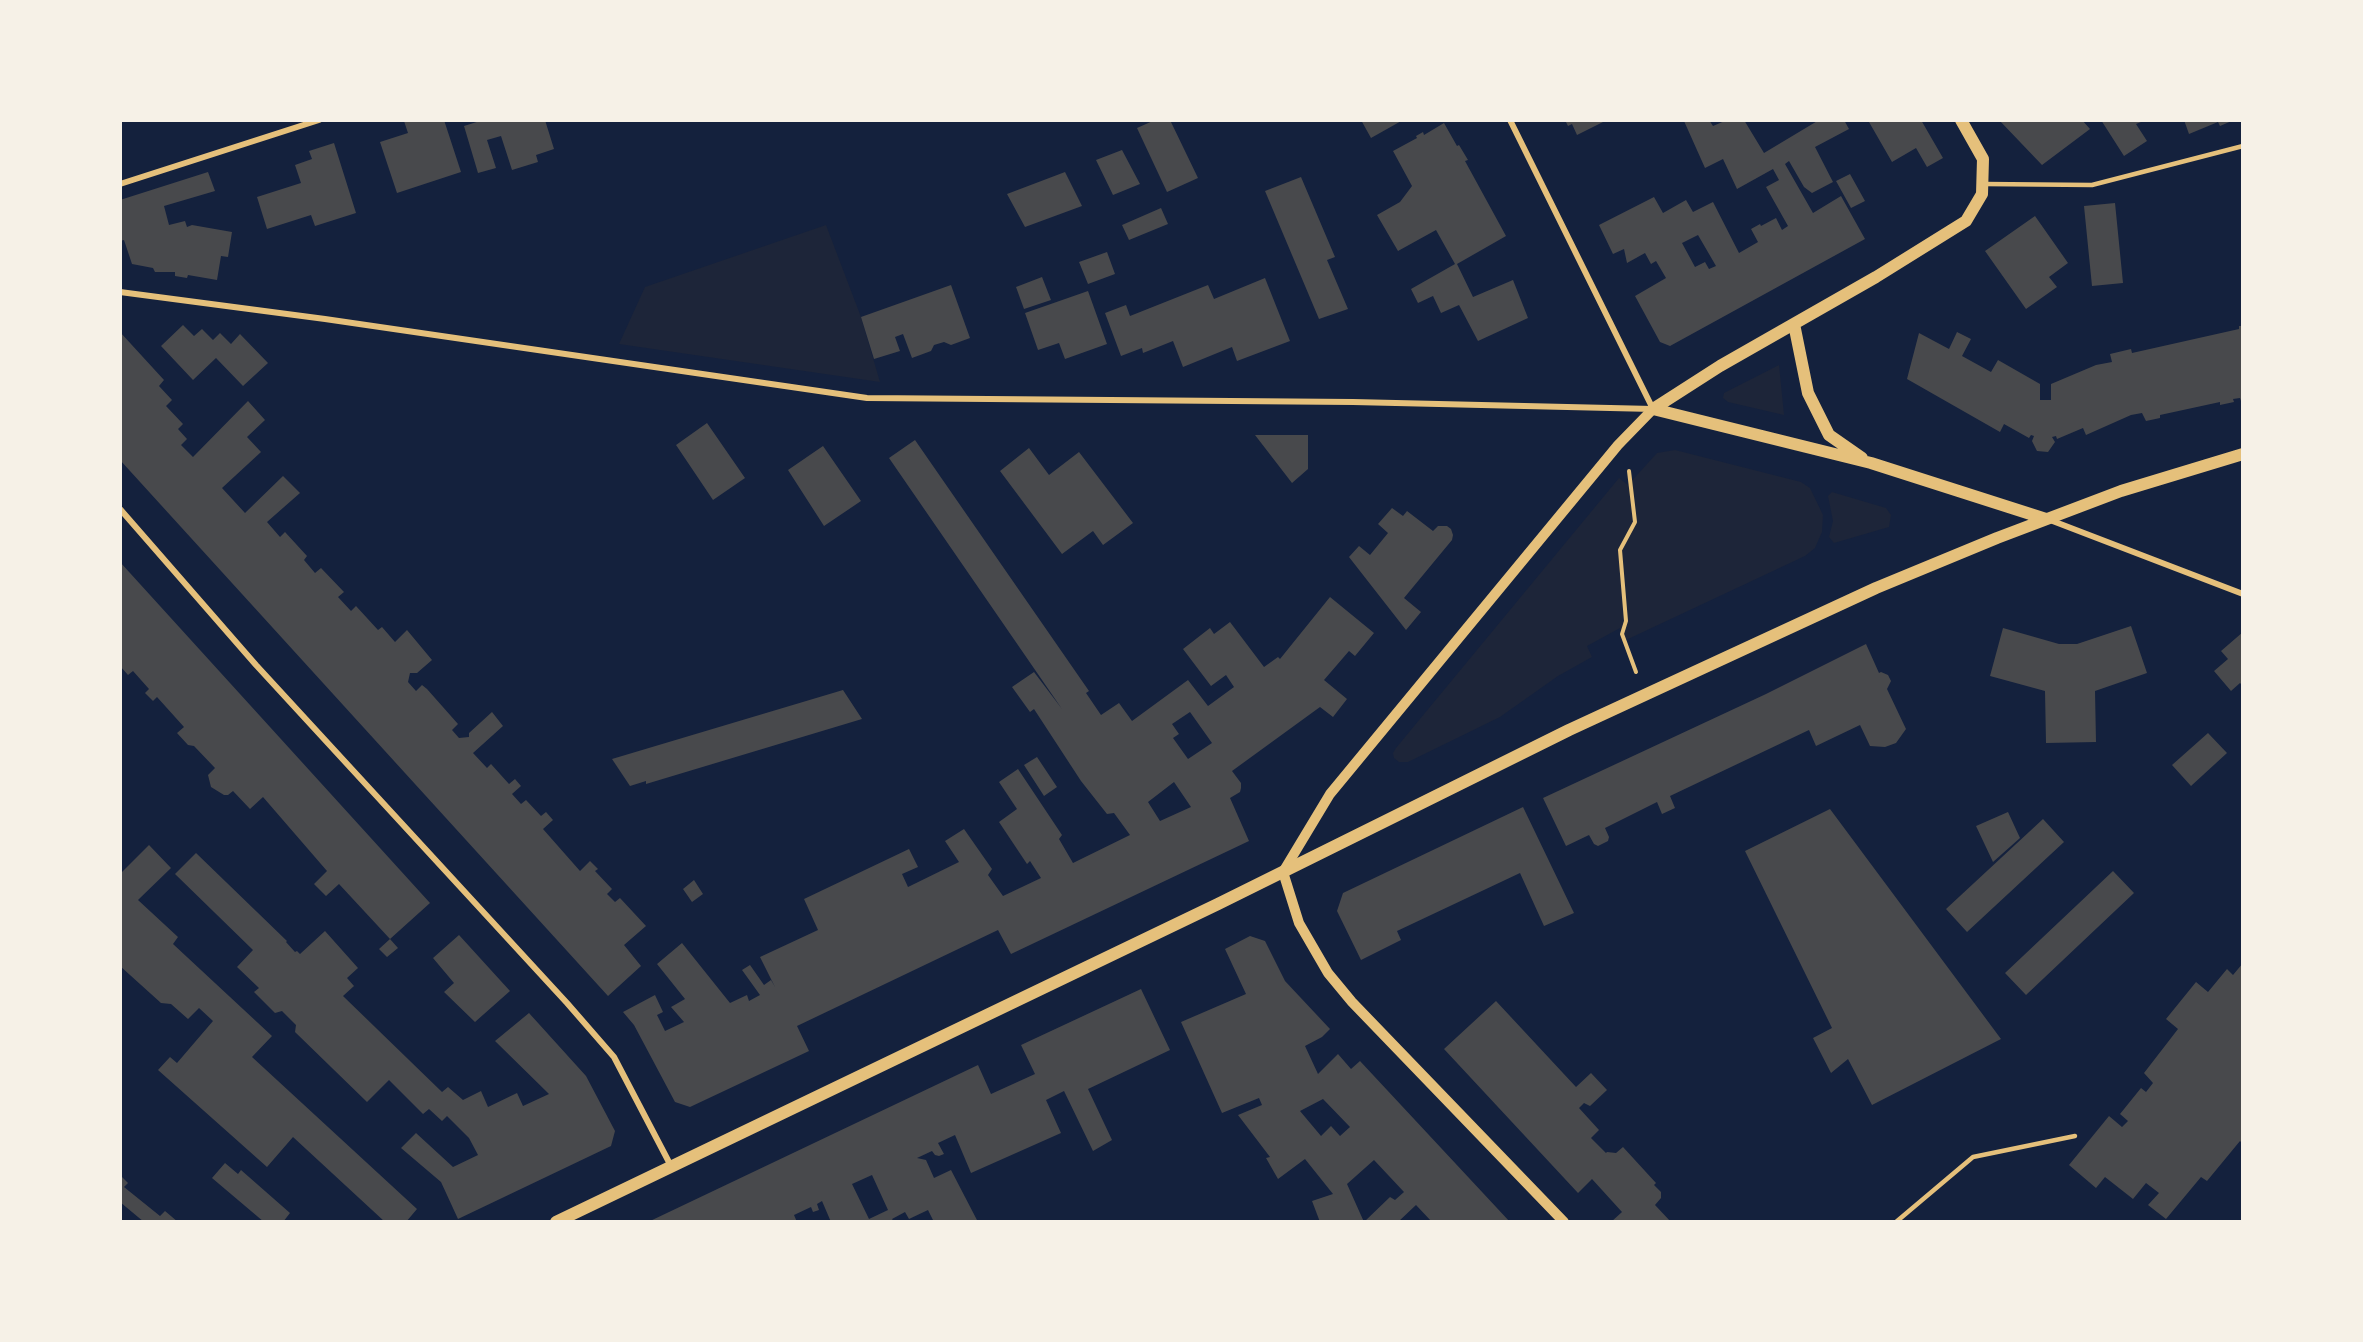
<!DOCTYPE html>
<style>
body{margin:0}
#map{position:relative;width:2363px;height:1342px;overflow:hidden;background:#14213d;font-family:"Golos Text",sans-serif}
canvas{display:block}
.frame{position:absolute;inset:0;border:122px solid #f6f1e7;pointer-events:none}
</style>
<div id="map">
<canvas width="2363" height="1342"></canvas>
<div class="frame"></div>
</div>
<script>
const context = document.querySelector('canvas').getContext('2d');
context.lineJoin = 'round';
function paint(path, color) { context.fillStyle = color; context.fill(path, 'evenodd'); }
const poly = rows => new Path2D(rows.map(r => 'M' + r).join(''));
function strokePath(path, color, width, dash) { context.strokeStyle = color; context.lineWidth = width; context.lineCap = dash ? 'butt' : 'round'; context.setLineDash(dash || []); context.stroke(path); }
const green = poly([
 [826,225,861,317,880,382,619,344,645,287],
 [1779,365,1784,415,1728,402,1723,398,1724,393],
 [1675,450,1801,482,1810,488,1823,515,1822,532,1815,548,1805,556,1626,640,1620,628,1587,646,1592,657,1558,676,1500,717,1408,762,1399,762,1394,758,1393,753,1396,748,1619,478,1628,485,1657,453],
 [1832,492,1886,508,1891,515,1889,527,1834,543,1829,537,1833,521,1828,496]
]);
const building = poly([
 [444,120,461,172,397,193,380,142,408,133,404,121],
 [483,120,545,120,554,149,536,155,538,162,512,170,501,136,487,140,496,168,478,173,464,126],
 [1155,120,1170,120,1198,178,1167,192,1137,128],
 [1361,120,1403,120,1371,138],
 [1565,120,1607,120,1577,135,1572,124,1568,126],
 [1687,120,1709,120,1713,126,1727,120,1744,120,1764,153,1819,120,1844,120,1849,129,1815,147,1833,182,1812,193,1804,187,1789,161,1785,164,1813,213,1841,196,1865,239,1670,346,1660,342,1635,296,1666,278,1656,261,1651,264,1645,253,1627,263,1624,249,1613,254,1599,225,1654,197,1663,213,1686,200,1693,212,1713,202,1739,253,1758,242,1751,229,1760,224,1761,226,1776,218,1782,230,1788,226,1766,187,1779,180,1773,169,1737,189,1723,159,1705,168,1684,121],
 [1698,235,1716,266,1709,269,1705,262,1695,267,1682,243],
 [1873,120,1921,120,1943,158,1927,167,1916,148,1892,162,1869,122],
 [1999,120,2082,120,2090,129,2042,165],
 [2101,120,2146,120,2136,124,2147,141,2124,156],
 [2184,120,2234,120,2220,126,2218,122,2189,134],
 [1444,123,1457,146,1459,145,1468,160,1465,161,1506,236,1457,264,1473,297,1513,280,1528,318,1478,341,1459,305,1441,313,1433,296,1418,303,1411,289,1455,264,1436,230,1398,251,1377,215,1400,202,1412,186,1393,151,1417,138,1416,136,1423,132,1424,135],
 [334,143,356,213,315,226,311,215,267,229,257,197,301,183,295,165,312,159,309,151],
 [1122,150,1140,184,1113,195,1096,160],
 [208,172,215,191,164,206,169,225,185,221,187,227,192,225,232,232,228,257,221,256,217,280,188,275,187,278,175,276,175,272,155,272,153,268,132,264,124,240,120,241,120,200],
 [1065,172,1082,206,1025,227,1007,194],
 [1850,174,1865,201,1851,208,1836,181],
 [1301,177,1335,257,1327,260,1348,309,1319,319,1265,191],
 [2115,203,2123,283,2092,286,2084,206],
 [1161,208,1168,224,1129,240,1122,225],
 [2035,216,2068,263,2049,277,2057,287,2026,309,1985,251],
 [1107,252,1115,274,1088,284,1079,262],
 [1042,277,1051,300,1024,309,1016,287],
 [1265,278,1290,341,1237,361,1232,347,1183,367,1173,341,1143,353,1142,348,1121,356,1105,313,1126,305,1130,316,1208,285,1214,299],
 [951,285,970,338,951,345,944,342,934,345,931,351,912,358,903,334,895,337,900,351,874,359,861,317],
 [1088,291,1107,344,1065,359,1059,343,1038,350,1025,313],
 [183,325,194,336,202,329,213,340,220,333,231,344,240,334,268,363,243,386,216,358,193,380,161,346],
 [2239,326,2243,326,2243,401,2241,401,2240,398,2233,399,2234,402,2220,405,2220,402,2160,415,2160,418,2146,421,2142,413,2131,415,2086,435,2083,428,2057,439,2056,436,2052,437,2055,442,2048,452,2037,451,2032,441,2034,436,2031,435,2029,438,2004,424,2000,432,1907,379,1919,333,1949,349,1957,332,1971,339,1962,356,1991,372,1998,360,2040,384,2040,400,2051,400,2051,384,2096,365,2112,362,2110,354,2131,349,2132,353,2239,329],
 [120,332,164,380,159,386,172,400,166,406,183,424,178,429,187,439,181,445,193,457,248,401,265,420,247,437,261,452,222,488,245,513,283,476,300,493,267,522,280,537,285,532,307,556,304,560,315,573,321,568,344,592,338,597,351,611,356,606,378,630,382,627,395,642,407,630,432,660,417,673,410,673,408,682,416,691,422,685,427,689,458,724,452,730,459,738,469,737,469,733,492,712,503,726,473,753,487,768,491,764,509,784,515,779,521,786,512,794,521,804,526,800,541,816,546,812,553,820,543,829,580,871,590,861,598,869,595,871,612,889,607,894,615,902,620,898,646,926,624,945,641,966,608,996,120,460],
 [707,423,745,478,713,500,676,445],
 [1255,435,1308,435,1308,469,1292,483],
 [915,440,1089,691,1086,693,1101,715,1119,703,1132,721,1188,680,1208,706,1234,687,1226,675,1211,686,1183,649,1210,628,1214,634,1230,622,1264,667,1278,657,1280,659,1330,597,1374,633,1355,656,1349,651,1324,680,1347,699,1333,717,1320,707,1232,771,1241,783,1241,788,1240,792,1230,798,1249,841,1011,954,998,930,797,1026,809,1051,690,1107,675,1102,634,1025,623,1012,655,995,663,1012,657,1015,665,1031,684,1022,671,1007,685,999,657,964,682,943,730,1003,747,995,749,1001,760,995,742,970,750,965,764,985,771,980,775,987,760,957,818,930,804,899,909,849,918,867,902,874,908,887,959,862,945,841,964,829,992,869,988,875,1003,896,1041,878,1030,861,1027,864,999,822,1017,809,999,782,1018,769,1062,835,1059,839,1073,863,1130,835,1114,813,1107,814,1081,781,1034,709,1030,712,1012,687,1034,672,1062,709,889,458],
 [1190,712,1212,743,1188,759,1173,738,1179,734,1172,724],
 [1174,782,1191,807,1160,821,1148,802],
 [823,446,861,501,824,526,788,470],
 [1029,448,1049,475,1079,452,1133,523,1103,545,1093,531,1062,554,1000,471],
 [1392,508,1403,516,1407,511,1433,531,1438,526,1447,526,1451,529,1453,535,1452,540,1404,598,1421,612,1406,630,1349,557,1359,546,1370,555,1388,533,1378,524],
 [120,562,430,903,390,939,339,884,326,896,314,884,327,871,263,797,250,809,233,791,228,795,224,795,211,787,208,775,215,768,194,746,188,745,177,733,184,727,157,697,153,701,145,693,149,689,133,671,128,675,120,666],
 [2131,626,2147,673,2095,691,2096,742,2046,743,2045,691,1990,676,2003,628,2059,644,2077,644],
 [2243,632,2243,686,2240,683,2231,691,2214,671,2228,659,2221,651],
 [1866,644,1879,673,1881,672,1888,675,1891,681,1887,689,1906,729,1896,743,1885,747,1870,746,1860,725,1816,746,1809,730,1670,796,1675,808,1662,814,1657,802,1605,828,1609,837,1608,841,1598,846,1594,844,1589,835,1566,846,1543,798,1766,694],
 [843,690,862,719,646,784,646,781,630,786,612,759],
 [2208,733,2227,753,2191,786,2172,765],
 [1037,757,1057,787,1044,796,1024,765],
 [1523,807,1574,913,1544,926,1520,873,1397,931,1401,940,1361,960,1337,911,1343,893],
 [1830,809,2001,1039,1872,1105,1848,1059,1831,1073,1813,1038,1832,1028,1745,851],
 [2008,812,2020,838,1993,862,1976,826],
 [2043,819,2064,842,1967,932,1946,909],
 [149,845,171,868,138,900,178,937,173,944,272,1036,252,1057,417,1209,406,1222,385,1222,293,1137,267,1167,158,1070,170,1057,177,1063,213,1021,199,1008,188,1019,171,1004,161,1003,120,966,120,874],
 [196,853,287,941,286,942,295,952,297,951,300,954,325,931,358,968,347,978,354,986,343,996,442,1092,448,1087,463,1100,481,1091,488,1107,517,1093,523,1106,549,1094,495,1041,529,1013,586,1076,615,1131,611,1146,458,1219,441,1182,401,1148,416,1133,453,1167,478,1155,469,1138,447,1116,442,1121,429,1109,423,1114,389,1080,367,1102,295,1032,296,1025,282,1011,275,1013,254,992,259,988,237,967,253,950,175,874],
 [2113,871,2134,893,2026,995,2005,973],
 [694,880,703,894,692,902,683,889],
 [459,935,510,991,475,1022,444,992,454,983,433,958],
 [1250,936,1265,941,1285,981,1330,1029,1322,1037,1305,1046,1318,1074,1338,1054,1351,1069,1360,1061,1510,1222,1432,1222,1416,1205,1398,1222,1320,1222,1312,1201,1333,1194,1305,1159,1278,1179,1266,1158,1270,1157,1238,1115,1262,1105,1259,1098,1222,1113,1181,1022,1246,994,1225,949],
 [1323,1099,1350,1127,1340,1136,1331,1126,1321,1136,1300,1111],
 [1374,1160,1404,1192,1395,1200,1390,1197,1364,1222,1347,1184],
 [390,939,398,948,387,957,379,949],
 [2243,963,2243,1144,2240,1141,2207,1181,2201,1177,2166,1219,2148,1205,2159,1193,2146,1183,2133,1199,2105,1177,2096,1188,2069,1165,2109,1116,2122,1127,2128,1121,2120,1114,2141,1088,2146,1092,2153,1083,2144,1073,2178,1029,2166,1019,2196,982,2208,992,2227,969,2233,975],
 [1141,989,1170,1050,1088,1089,1112,1140,1093,1151,1064,1091,1046,1100,1061,1133,971,1173,955,1135,938,1143,944,1154,939,1156,935,1155,932,1151,917,1158,926,1160,934,1178,951,1170,978,1222,934,1222,928,1210,909,1219,905,1212,892,1219,894,1222,831,1222,822,1201,817,1204,819,1210,813,1212,811,1207,794,1215,797,1222,648,1222,978,1065,991,1094,1035,1074,1021,1045],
 [872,1175,888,1210,869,1219,852,1184],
 [1496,1001,1576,1087,1591,1073,1607,1090,1590,1106,1584,1103,1579,1108,1599,1130,1591,1138,1606,1153,1607,1152,1616,1153,1623,1147,1656,1183,1654,1185,1661,1192,1661,1198,1655,1205,1671,1222,1611,1222,1622,1212,1592,1179,1578,1193,1444,1049],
 [225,1163,238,1174,241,1170,290,1213,283,1222,264,1222,212,1178],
 [120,1175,128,1183,124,1187,160,1216,165,1211,178,1222,144,1222,120,1202]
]);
const path = poly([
 [1629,471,1635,522,1620,550,1626,621,1622,634,1636,672]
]);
const service = poly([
 [1984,184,2092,185,2243,146],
 [1896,1222,1973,1157,2075,1136]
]);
const minor = poly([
 [120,184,319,120],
 [120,292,325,319,867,398,1353,402,1653,409,1510,120],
 [120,509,256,665,567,1003,614,1057,671,1166],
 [2050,520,2243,594]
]);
const tertiary = poly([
 [1564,1222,1352,1002,1328,973,1299,923,1283,872,1330,794,1618,445,1653,409]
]);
const secondary = poly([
 [1794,324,1808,393,1829,435,1862,458],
 [1653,409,1720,366,1876,277,1966,221,1982,194,1983,159,1961,120],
 [1653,409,1871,463,2046,519],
 [556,1222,1218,904,1569,730,1876,588,1997,538,2121,491,2243,454]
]);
paint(green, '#1d2539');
paint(building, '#48494c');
strokePath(path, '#e5c07b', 4);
strokePath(service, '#e5c07b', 4.5);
strokePath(minor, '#e5c07b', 6);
strokePath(tertiary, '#e5c07b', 10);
strokePath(secondary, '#e5c07b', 12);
</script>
